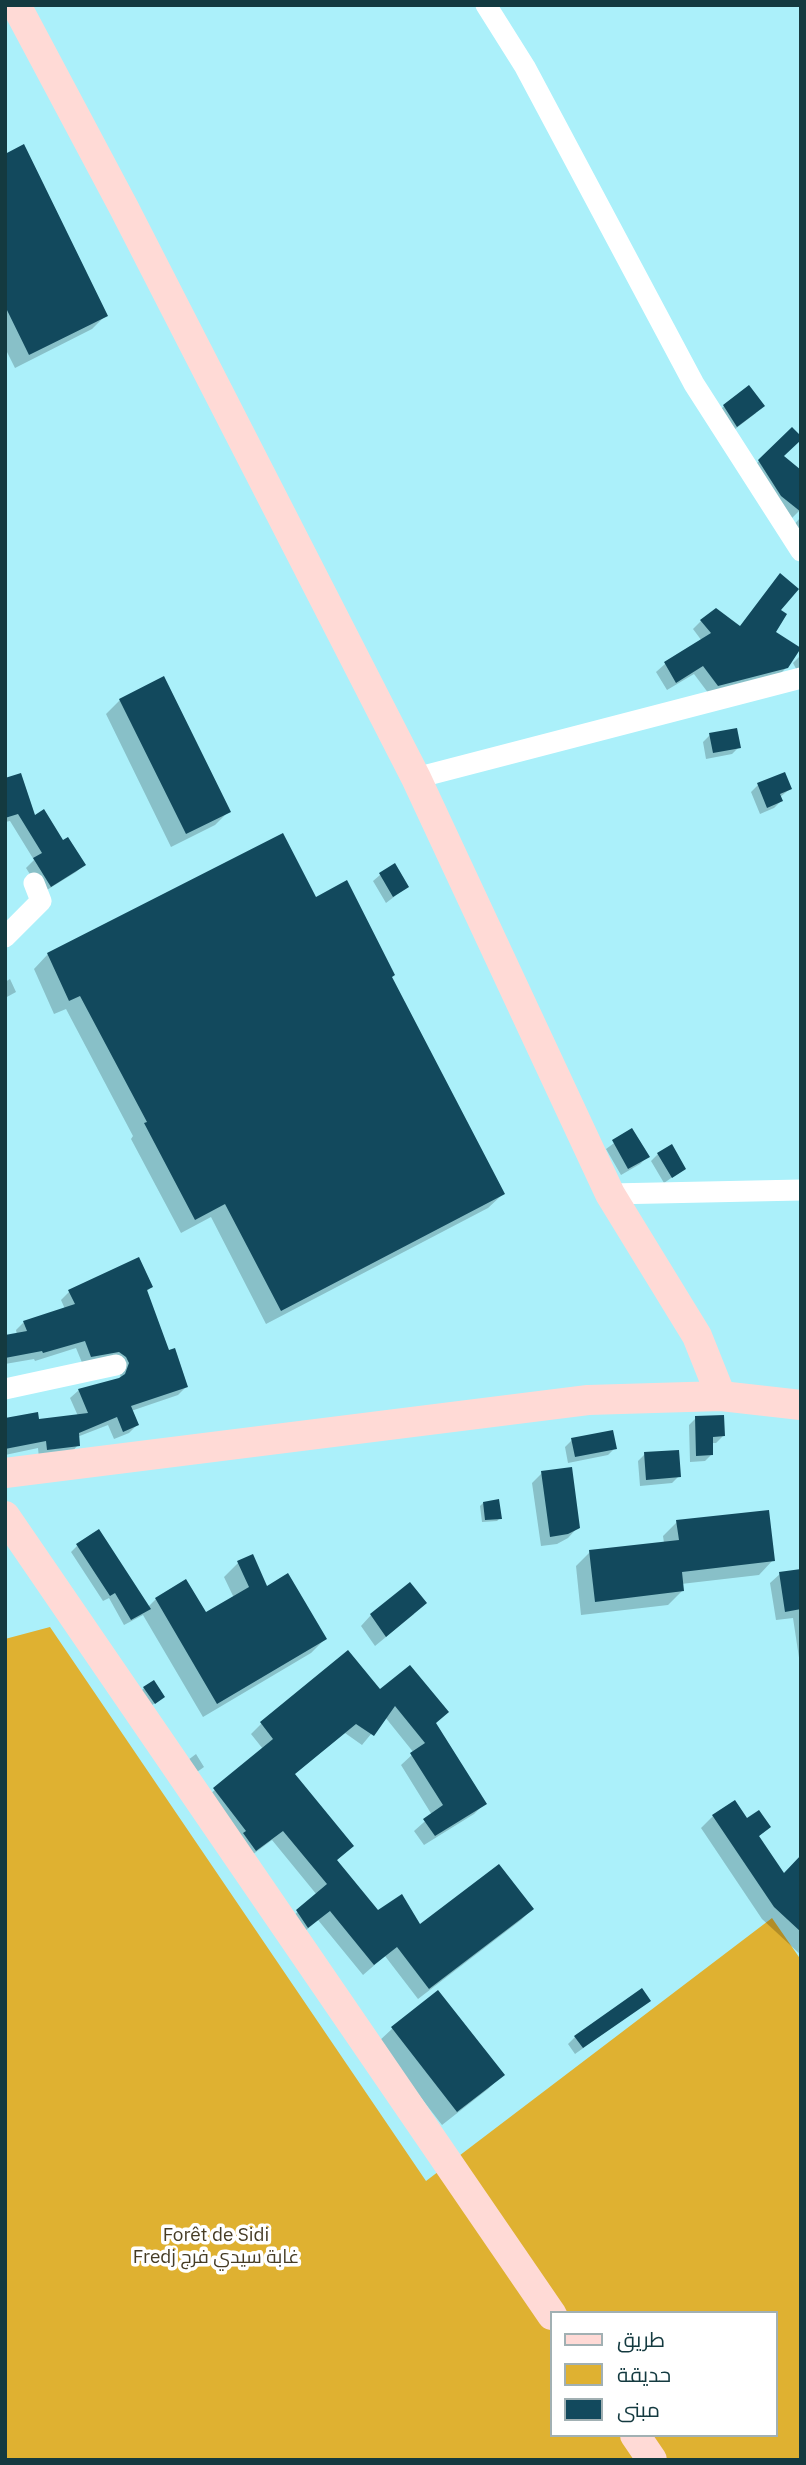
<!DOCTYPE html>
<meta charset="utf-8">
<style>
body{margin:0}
#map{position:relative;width:806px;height:2465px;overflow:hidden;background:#abf0fa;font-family:"IBM Plex Sans",Cairo,sans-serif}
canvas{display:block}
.frame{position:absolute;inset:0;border:7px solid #143a40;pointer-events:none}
.legend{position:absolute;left:550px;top:2311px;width:228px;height:126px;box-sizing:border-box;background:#fff;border:2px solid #a1b0b3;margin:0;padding:9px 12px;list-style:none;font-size:21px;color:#143a40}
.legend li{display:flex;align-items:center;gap:14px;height:35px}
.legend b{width:35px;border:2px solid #a1b0b3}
</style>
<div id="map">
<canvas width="806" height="2465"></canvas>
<div class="frame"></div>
<ul class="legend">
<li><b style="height:9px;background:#ffdad6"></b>طريق</li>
<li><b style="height:19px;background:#dfb131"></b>حديقة</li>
<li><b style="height:19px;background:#12495d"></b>مبنى</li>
</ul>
</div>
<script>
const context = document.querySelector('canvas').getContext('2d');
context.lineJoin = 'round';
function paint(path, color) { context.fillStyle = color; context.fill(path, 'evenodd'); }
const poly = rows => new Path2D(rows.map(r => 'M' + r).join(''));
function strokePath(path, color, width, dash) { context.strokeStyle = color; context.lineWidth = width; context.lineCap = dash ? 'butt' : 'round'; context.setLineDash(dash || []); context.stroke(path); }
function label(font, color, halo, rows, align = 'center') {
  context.font = font + ' "IBM Plex Sans",Cairo,sans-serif'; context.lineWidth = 7; context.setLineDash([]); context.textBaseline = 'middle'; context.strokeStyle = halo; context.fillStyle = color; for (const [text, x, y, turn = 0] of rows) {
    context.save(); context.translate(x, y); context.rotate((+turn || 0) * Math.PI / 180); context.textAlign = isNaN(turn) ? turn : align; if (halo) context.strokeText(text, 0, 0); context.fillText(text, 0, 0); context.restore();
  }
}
const green = poly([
 [50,1627,426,2181,772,1918,801,1960,801,2460,5,2460,5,1639],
 [552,2313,776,2313,776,2435,552,2435]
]);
const shadow = poly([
 [5,156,106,315,92,329,15,368,5,348],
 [724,406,756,413,730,433,717,413],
 [772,448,801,509,792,518,774,503,752,468],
 [801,517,801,539,790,529],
 [779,610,774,632,787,667,778,676,709,694,694,674,667,690,656,672,665,664,702,641,693,629,701,621,739,627],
 [801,655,801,678,793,663],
 [120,700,229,811,215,825,171,847,106,714],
 [710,735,739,747,732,754,706,759,703,742],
 [5,780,34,817,84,865,76,872,42,893,26,868,34,860,10,821,5,822],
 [758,785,790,789,780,797,781,801,774,808,760,814,751,792],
 [380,875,407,887,386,903,373,881],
 [315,899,390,977,503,1194,488,1208,266,1324,211,1217,181,1233,131,1139,133,1136,66,1009,54,1014,34,969,48,954],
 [10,979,16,992,5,998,5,982],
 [632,1130,647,1157,640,1164,621,1175,606,1149],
 [658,1154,684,1169,664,1183,651,1161],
 [151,1287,146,1292,167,1352,186,1387,178,1395,131,1411,137,1425,129,1433,114,1439,108,1425,77,1437,78,1445,70,1454,39,1458,38,1448,5,1455,5,1420,38,1421,78,1416,70,1398,79,1390,121,1379,118,1365,83,1365,76,1348,35,1361,34,1359,5,1364,5,1337,17,1335,16,1330,24,1322,65,1309,61,1300,69,1292],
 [696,1418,723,1436,716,1443,711,1443,712,1454,705,1461,690,1462,689,1425],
 [572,1440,615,1448,608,1455,568,1463,565,1447],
 [645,1454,679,1476,672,1483,640,1486,638,1461],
 [542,1473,578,1527,568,1538,557,1544,541,1546,532,1483],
 [483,1503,500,1518,497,1521,482,1522,480,1506],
 [677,1522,773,1560,759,1575,681,1584,682,1591,668,1605,581,1615,576,1566,590,1552,664,1543,663,1536],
 [77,1546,148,1607,156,1599,186,1582,205,1615,234,1598,224,1577,238,1563,252,1557,266,1588,325,1639,311,1653,203,1717,143,1615,124,1625,109,1598,103,1601,71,1552],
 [801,1571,801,1671,793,1618,776,1620,770,1583,780,1574],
 [414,1614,375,1646,361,1626,371,1615],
 [144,1688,163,1697,147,1709,137,1695],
 [379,1692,434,1724,484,1804,474,1814,424,1845,414,1831,432,1815,401,1765,414,1753,385,1717,362,1745,345,1733,293,1775,351,1846,336,1861,377,1912,420,1927,532,1909,521,1920,418,1999,385,1956,363,1975,318,1920,297,1938,286,1922,317,1895,272,1840,244,1861,203,1800,263,1749,251,1734,261,1724],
 [196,1754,204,1767,197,1772,188,1760],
 [734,1802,747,1820,769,1827,758,1837,784,1875,801,1856,801,1955,762,1919,701,1828,713,1816],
 [649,2001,575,2054,568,2044,575,2037],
 [393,2028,502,2075,488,2089,442,2125,378,2042]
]);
const building = poly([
 [24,144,108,316,29,355,5,306,5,154],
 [749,385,765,406,737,427,723,405],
 [792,427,801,436,801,440,784,456,801,470,801,512,781,496,758,460],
 [780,573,799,589,781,610,787,614,776,632,801,648,788,668,718,686,703,666,676,683,664,662,711,633,700,620,716,608,740,626],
 [164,676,231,812,186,834,119,699],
 [737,728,741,748,713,753,709,733],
 [785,772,792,789,780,794,783,801,767,808,757,783],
 [21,773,35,815,44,809,63,840,68,837,86,865,51,887,33,858,42,853,18,814,5,818,5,778],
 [283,833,316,897,347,880,395,975,392,977,505,1194,281,1311,225,1204,195,1220,144,1123,147,1122,80,996,69,1001,47,953],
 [395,863,409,887,393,897,379,873],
 [632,1128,650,1157,628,1169,612,1140],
 [672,1144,686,1169,672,1178,657,1153],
 [139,1257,153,1287,147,1290,169,1350,175,1348,188,1387,131,1406,139,1425,123,1432,117,1417,79,1433,80,1446,47,1450,46,1441,5,1449,5,1418,38,1412,39,1419,88,1413,78,1389,119,1378,125,1374,129,1363,126,1357,119,1352,91,1357,85,1341,43,1353,42,1351,5,1358,5,1335,27,1331,23,1321,75,1304,68,1290],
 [724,1415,725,1436,713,1437,713,1455,696,1456,695,1416],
 [613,1430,617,1449,575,1457,571,1438],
 [679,1450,681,1477,646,1480,644,1452],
 [572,1467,580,1528,568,1534,550,1537,541,1471],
 [499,1499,502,1519,485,1520,483,1502],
 [769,1510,775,1561,682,1572,684,1591,595,1602,589,1550,679,1540,676,1520],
 [99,1529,151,1609,131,1620,115,1593,110,1596,76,1544],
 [253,1554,267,1586,288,1573,327,1639,217,1704,155,1598,186,1579,206,1612,249,1587,237,1561],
 [801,1569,801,1609,785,1612,779,1572],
 [410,1582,427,1603,386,1637,370,1614],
 [348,1650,380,1689,410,1665,449,1712,436,1723,487,1804,435,1836,423,1819,443,1805,410,1753,425,1743,395,1706,374,1736,356,1724,295,1774,354,1846,337,1860,378,1910,402,1894,420,1924,499,1864,534,1909,429,1989,397,1947,374,1965,330,1911,308,1928,296,1910,327,1884,283,1831,256,1851,243,1833,246,1831,213,1788,273,1739,260,1722],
 [154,1680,165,1697,155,1704,143,1687],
 [735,1800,747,1818,759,1810,771,1827,759,1836,784,1873,801,1855,801,1932,774,1907,712,1815],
 [642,1988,651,2001,583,2048,574,2036],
 [438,1990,505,2075,457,2112,391,2027]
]);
const street = poly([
 [486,5,525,67,694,384,801,551],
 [416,778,801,678],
 [5,937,41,901,34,883],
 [610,1194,801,1190],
 [5,1389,116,1365]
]);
const secondary = poly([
 [16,5,124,208,416,778,610,1194,697,1336,721,1396],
 [5,1473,588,1400,721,1396,801,1405],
 [5,1516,552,2315],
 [635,2435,652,2460]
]);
const parkNames = [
 ["Forêt de Sidi",216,2236],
 ["Fredj غابة سيدي فرج",216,2258]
];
paint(green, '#dfb131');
paint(shadow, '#0003');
paint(building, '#12495d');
strokePath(street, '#fff', 21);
strokePath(secondary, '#ffdad6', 30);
label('19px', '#463c25', '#fff', parkNames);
</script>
